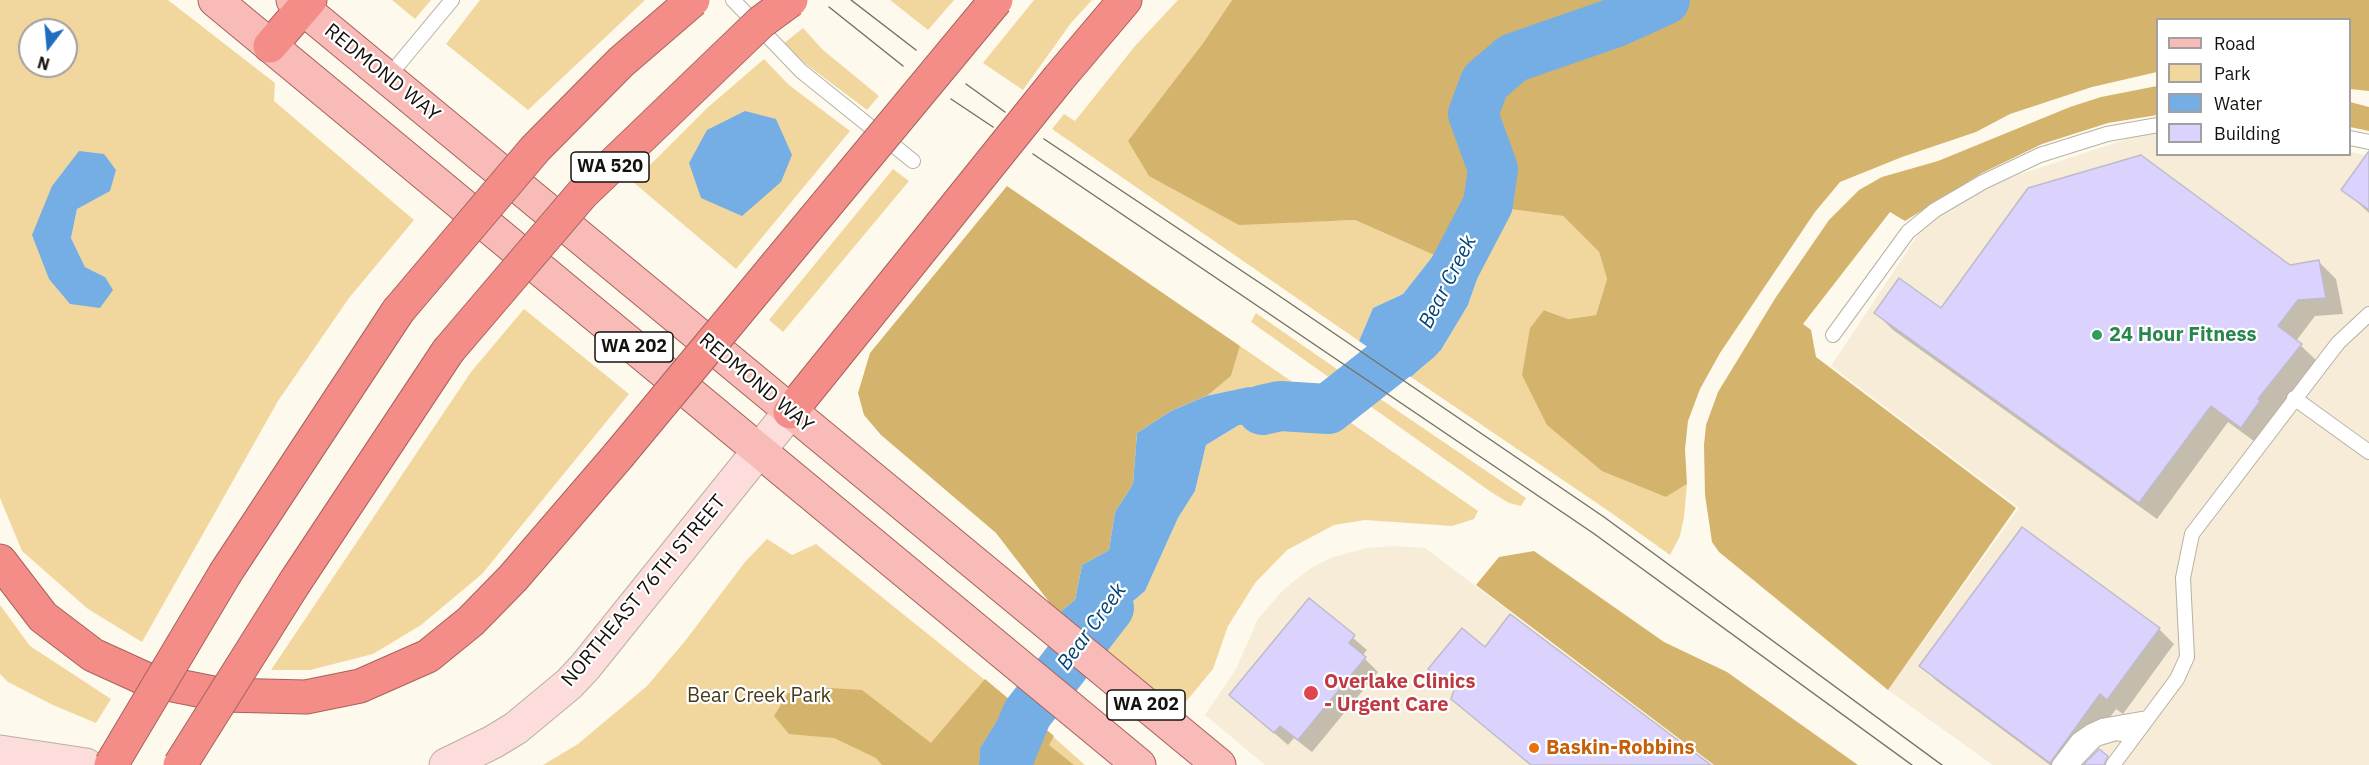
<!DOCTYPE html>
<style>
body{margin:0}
#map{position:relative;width:2369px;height:765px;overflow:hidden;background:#fef9ed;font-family:"IBM Plex Sans",sans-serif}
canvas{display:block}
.legend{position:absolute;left:2156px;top:18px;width:195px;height:138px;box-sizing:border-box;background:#fff;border:2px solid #a1a09e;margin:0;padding:8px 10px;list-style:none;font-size:18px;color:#14120d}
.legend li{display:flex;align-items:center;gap:12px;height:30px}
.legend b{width:30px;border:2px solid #a1a09e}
.north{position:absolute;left:18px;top:18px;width:60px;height:60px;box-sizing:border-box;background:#fff;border:2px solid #a1a09e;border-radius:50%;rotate:196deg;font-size:16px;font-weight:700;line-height:24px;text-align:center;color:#14120d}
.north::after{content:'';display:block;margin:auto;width:21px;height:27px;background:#1f6ebd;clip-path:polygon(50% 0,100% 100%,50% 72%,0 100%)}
</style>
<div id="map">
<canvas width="2369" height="765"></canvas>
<ul class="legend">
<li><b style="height:8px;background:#f8bbb8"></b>Road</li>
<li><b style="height:16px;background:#f1d79e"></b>Park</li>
<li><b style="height:16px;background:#75aee4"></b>Water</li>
<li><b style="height:16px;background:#dbd2fd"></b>Building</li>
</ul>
<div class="north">N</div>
</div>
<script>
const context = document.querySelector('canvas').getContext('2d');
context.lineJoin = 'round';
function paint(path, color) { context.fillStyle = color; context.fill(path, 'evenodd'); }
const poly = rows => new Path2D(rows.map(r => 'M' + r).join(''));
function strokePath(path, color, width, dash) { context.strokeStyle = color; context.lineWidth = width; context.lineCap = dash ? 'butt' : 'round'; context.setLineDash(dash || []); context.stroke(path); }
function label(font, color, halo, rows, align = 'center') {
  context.font = font + ' "IBM Plex Sans",sans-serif'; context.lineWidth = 4.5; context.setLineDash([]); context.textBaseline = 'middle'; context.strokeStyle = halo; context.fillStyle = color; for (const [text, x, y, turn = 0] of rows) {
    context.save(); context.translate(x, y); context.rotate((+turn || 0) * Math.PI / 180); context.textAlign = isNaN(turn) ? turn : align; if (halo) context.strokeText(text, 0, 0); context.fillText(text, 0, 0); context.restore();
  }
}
const built = poly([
 [2151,131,2157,132,2158,154,2350,154,2350,152,2369,156,2369,765,1993,765,1888,690,2019,508,1831,366,1929,218,2009,178],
 [1395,546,1425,548,1713,765,1265,765,1205,715,1236,669,1258,619,1284,589,1311,568,1333,557,1367,548]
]);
const green = poly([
 [0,0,168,0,275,83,274,101,414,220,349,298,278,401,142,642,88,609,22,551,0,498],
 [30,30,66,30,66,66,30,66],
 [79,151,77,209,71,238,85,267,105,277,49,279],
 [392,0,431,0,415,19],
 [480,0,645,0,528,110,446,44],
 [890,0,954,0,928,30],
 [1034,0,1092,0,1071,23,1023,90,983,63],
 [1178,0,1232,0,1201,46,1239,224,1355,220,1434,255,1403,294,1373,308,1359,341,1052,129,1064,114,1075,121,1135,46],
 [803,28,823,50,879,96,867,110,806,64,783,44],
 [764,59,789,85,850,131,736,269,633,182,706,109],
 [893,169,909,181,783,332,769,320],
 [1502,208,1563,216,1599,252,1607,279,1596,315,1568,319,1545,310,1530,328,1666,497,1687,484,1684,517,1680,536,1670,555,1610,512,1411,377,1441,350,1468,305],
 [524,309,629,394,482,574,421,625,373,654,310,670,271,670,471,372],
 [1256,313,1344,374,1337,383,1251,322],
 [1240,346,1307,392,1248,387,1206,396,1231,376],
 [1373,394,1526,498,1521,506,1509,503,1491,492,1363,401],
 [1344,418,1478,511,1474,519,1452,526,1365,520,1334,525,1287,550,1255,583,1228,626,1213,669,1179,710,1091,637,1145,591,1178,518,1195,491,1206,445,1241,424],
 [767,539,792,555,816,544,1031,717,1085,765,543,765,578,744,647,686,685,641,745,562],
 [0,605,30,646,111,699,96,723,53,705,8,682,0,674]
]);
const forest = poly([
 [1232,0,2369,0,2369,91,2350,89,2350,20,2158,20,2157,72,2092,87,2010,114,1976,132,1902,157,1840,182,1815,212,1720,353,1700,389,1688,421,1685,449,1687,484,1666,497,1602,471,1547,425,1522,375,1530,328,1544,310,1568,319,1596,315,1607,279,1599,252,1563,216,1502,208,1471,209,1434,255,1355,220,1239,225,1149,176,1128,141,1201,46],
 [2157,86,2157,115,2108,123,2042,144,1982,173,1905,221,1890,212,1803,324,1811,330,1816,357,2016,508,1888,690,1719,552,1712,542,1705,495,1704,445,1706,425,1718,392,1776,297,1829,220,1859,190,1882,177,1938,161,2070,107,2101,97],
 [2350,102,2369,107,2369,131,2350,127],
 [1007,186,1240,346,1231,376,1208,395,1171,411,1137,433,1133,484,1115,512,1109,550,1082,565,1075,600,1060,612,1050,603,996,533,881,435,864,415,858,393,870,353],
 [1534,551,1664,642,1727,672,1858,765,1714,765,1476,585,1499,557],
 [985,679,1010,700,980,748,979,765,882,765,876,758,834,738,789,734,774,716,788,693,830,688,862,690,931,743],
 [1031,717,1054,736,1049,745,1074,765,1025,765,1023,750]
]);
const water = poly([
 [745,111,776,119,792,155,781,182,742,216,701,198,689,163,707,130],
 [79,151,104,154,116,170,110,191,77,209,71,238,85,267,105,277,113,290,100,308,70,304,49,279,32,235,52,186],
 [1502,208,1468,305,1441,350,1411,377,1359,341,1373,308,1403,294,1470,209],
 [1248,387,1307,392,1344,418,1239,425,1206,445,1195,491,1178,518,1145,591,1091,637,1060,612,1075,600,1082,565,1109,550,1115,512,1133,484,1137,433,1171,411,1206,396],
 [1010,700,1031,717,1023,750,1025,765,979,765,980,748]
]);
const shadow = poly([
 [2369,161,2369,213,2343,189],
 [2319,262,2336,279,2343,314,2315,316,2296,341,2318,362,2258,444,2228,422,2157,519,1893,330,1876,313,1941,310],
 [1309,600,1367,650,1362,656,1378,672,1312,752,1294,738,1288,745,1231,695],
 [2159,629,2174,644,2123,714,2116,709,2075,765,2050,765,1937,681,1921,666]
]);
const river = poly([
 [1262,410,1280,406,1328,409,1418,338,1488,204,1493,169,1473,114,1485,82,1513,58,1614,23,1665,0],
 [1006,765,1027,714,1109,608]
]);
const building = poly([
 [2369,151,2369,210,2341,190,2369,151],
 [2141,155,2290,265,2319,260,2326,298,2298,300,2278,326,2302,344,2258,399,2260,401,2241,428,2211,406,2139,503,1874,313,1899,278,1941,308,2028,188,2141,155],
 [2022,527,2160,628,2107,700,2100,694,2050,763,1919,666,2022,527],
 [1309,598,1355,635,1349,643,1366,657,1298,740,1280,726,1274,733,1229,695,1309,598],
 [1510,614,1711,765,1531,765,1451,699,1454,690,1428,669,1462,628,1485,647,1510,614],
 [2099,749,2108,756,2104,765,2083,765,2099,749]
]);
const lane = poly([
 [733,0,801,71,913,161],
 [388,77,452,0],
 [2350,138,2369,142],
 [1833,335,1908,232,1935,210,1983,182,2040,155,2107,134,2158,125],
 [2294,398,2369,452],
 [2059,765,2078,740,2091,731,2102,726,2148,718],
 [2071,765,2096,739,2116,733,2134,736],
 [2113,765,2177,679,2187,657,2183,578,2192,534,2338,343,2369,314]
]);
const secondary = poly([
 [0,752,86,765],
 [446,765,493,742,516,728,569,684,585,667,790,412]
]);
const primary = poly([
 [215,0,1139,765],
 [293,0,1219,765]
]);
const highway = poly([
 [270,46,310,0],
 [1059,78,1125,0],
 [790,412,940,226],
 [0,561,43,617,93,655,148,680,223,695,306,697,360,686,428,656,471,621,513,578,618,456],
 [226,572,398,311],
 [295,582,448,351]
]);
const tram = poly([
 [851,0,916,50],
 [829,7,903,66],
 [966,84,1005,112],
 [951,99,993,127],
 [1044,139,1272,291,1604,517,1942,765],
 [1033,154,1593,533,1912,765]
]);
const highwayBridge = poly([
 [940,226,1059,78],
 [398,311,535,149,621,62,693,0],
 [448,351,582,194,761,22,791,0],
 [618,456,996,0],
 [111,765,226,572],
 [180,765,295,582]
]);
const markers = [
 [2097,335,6,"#2e9e5b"],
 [1311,693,8,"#e0444e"],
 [1534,748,6,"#e8710a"]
];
const shields = [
 [610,167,78],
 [634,347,78],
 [1146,705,78]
];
const shieldNames = [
 ["WA 520",610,167],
 ["WA 202",634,347],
 ["WA 202",1146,705]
];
const streetNames = [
 ["REDMOND WAY",382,73,39],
 ["REDMOND WAY",756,383,40],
 ["NORTHEAST 76TH STREET",644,591,-50]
];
const leisureNames = [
 ["24 Hour Fitness",2109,335]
];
const healthNames = [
 ["Overlake Clinics",1324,682],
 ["- Urgent Care",1324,705]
];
const parkNames = [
 ["Bear Creek Park",759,696]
];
const foodNames = [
 ["Baskin-Robbins",1546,748]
];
const waterNames = [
 ["Bear Creek",1448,282,-63],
 ["Bear Creek",1092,627,-54]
];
paint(built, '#f6ecd7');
paint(green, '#f1d79e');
paint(forest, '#d4b46c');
paint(water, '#75aee4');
paint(shadow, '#0003');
strokePath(river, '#75aee4', 50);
paint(building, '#dbd2fd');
strokePath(building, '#bebbca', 1.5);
strokePath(lane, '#b7b1a3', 16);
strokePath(secondary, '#b7b1a3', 35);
strokePath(primary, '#a6625d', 35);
strokePath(highway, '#a6625d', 35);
strokePath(lane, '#fff', 14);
strokePath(secondary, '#fcdddb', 33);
strokePath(primary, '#f8bbb8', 33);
strokePath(highway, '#f48d88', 33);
strokePath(tram, '#75726a', 1.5);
strokePath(highwayBridge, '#a6625d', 35, []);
strokePath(highwayBridge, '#f48d88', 33);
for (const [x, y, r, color] of markers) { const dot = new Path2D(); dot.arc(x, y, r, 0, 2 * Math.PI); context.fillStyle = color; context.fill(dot); strokePath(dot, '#fff', 2); }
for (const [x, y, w] of shields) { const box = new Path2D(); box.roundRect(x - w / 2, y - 15, w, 30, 4.5); context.fillStyle = '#fff'; context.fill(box); strokePath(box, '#14120d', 1.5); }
label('bold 18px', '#14120d', null, shieldNames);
label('20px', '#14120d', '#fff', streetNames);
label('bold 20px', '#27864d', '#fff', leisureNames, 'left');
label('bold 20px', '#be3a42', '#fff', healthNames, 'left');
label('20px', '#473a1a', '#fff', parkNames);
label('bold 20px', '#c56008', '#fff', foodNames, 'left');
label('italic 21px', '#004575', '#fff', waterNames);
</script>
